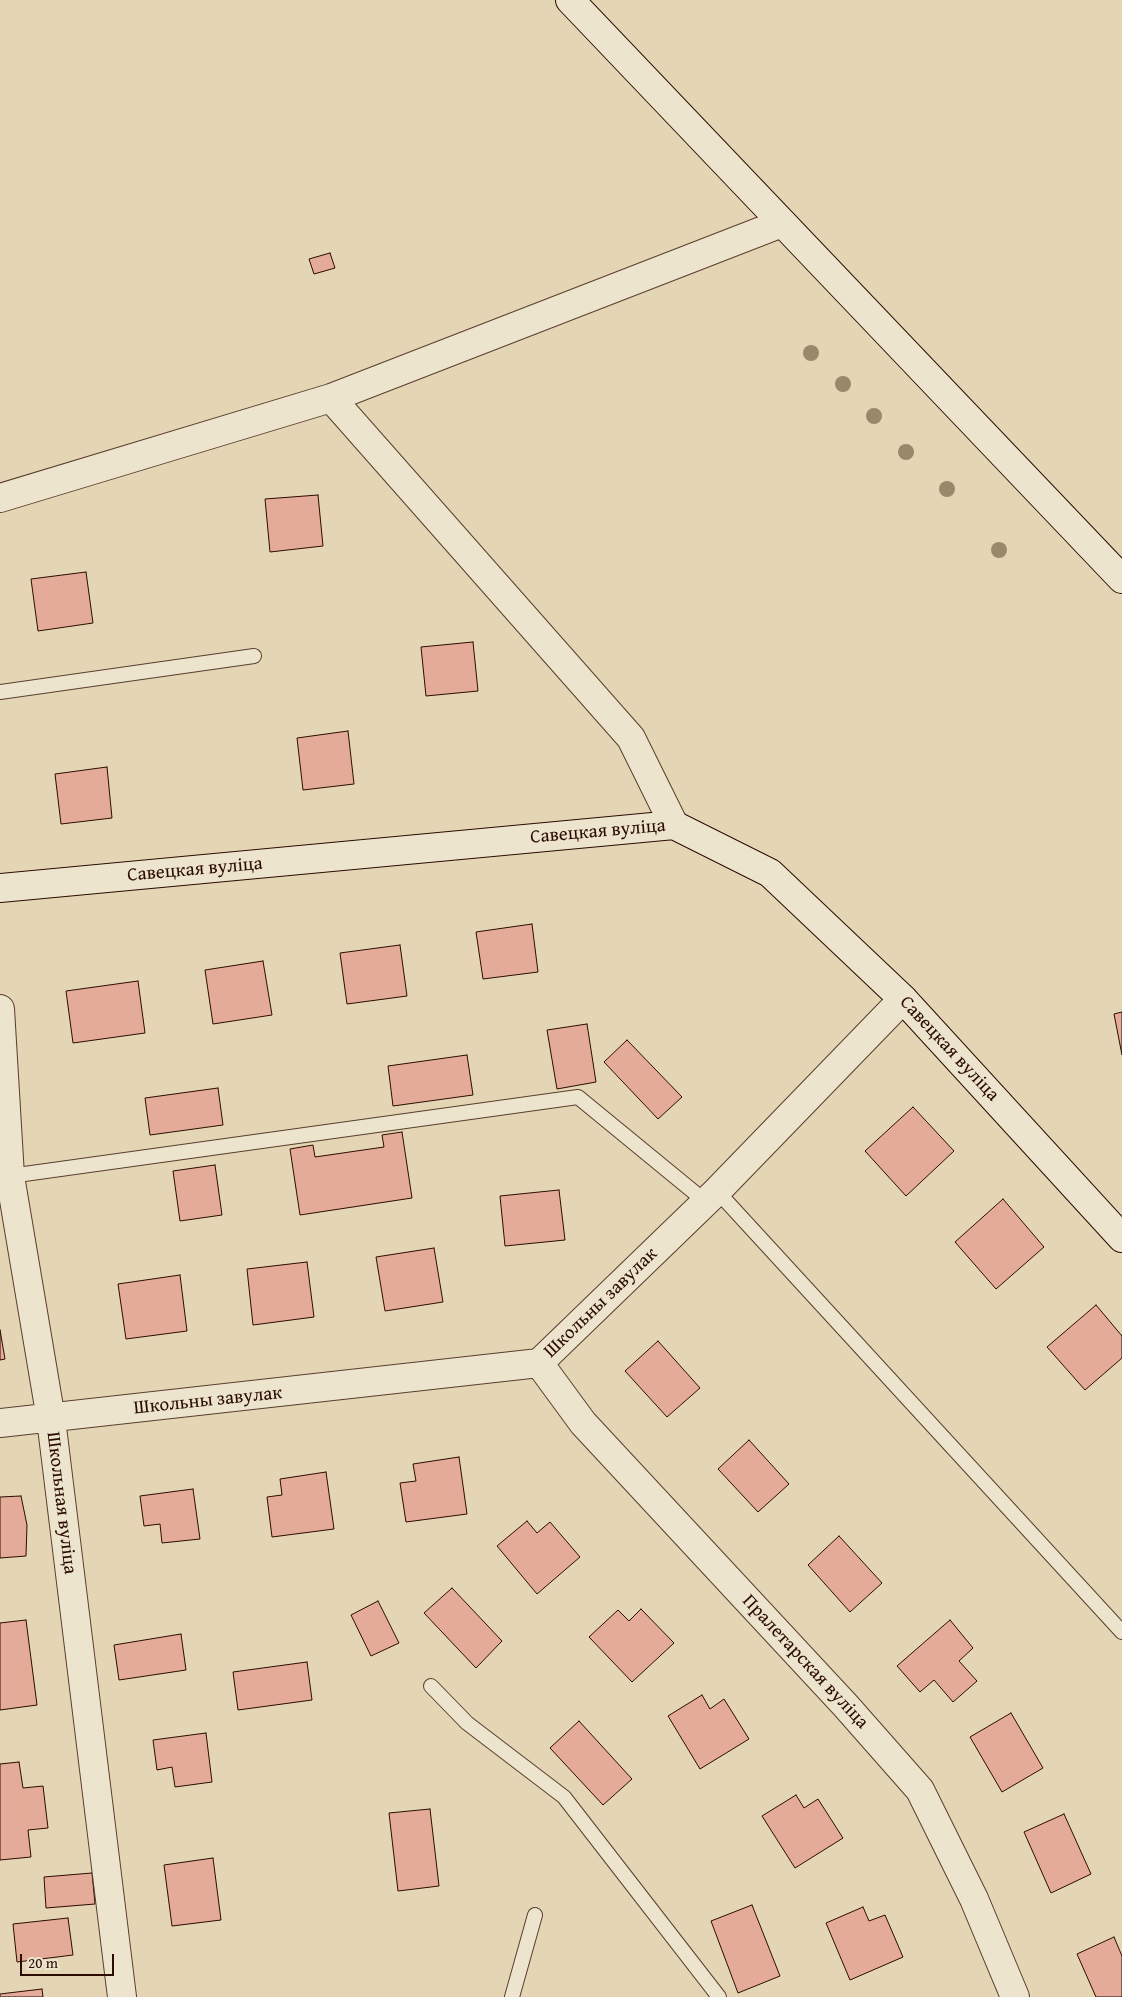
<!DOCTYPE html>
<meta charset="utf-8">
<style>
body{margin:0}
#map{position:relative;width:1122px;height:1997px;overflow:hidden;background:#e4d5b4;font-family:"Gentium Book Plus",serif}
canvas{display:block}
.scale{position:absolute;left:20px;top:1954px;width:94px;height:22px;box-sizing:border-box;border:2px solid #2b0c00;border-top:0;padding-left:6px;font-size:15px;line-height:18px;white-space:nowrap;color:#2b0c00;-webkit-text-stroke:4px #ede4ce;paint-order:stroke}
</style>
<div id="map">
<canvas width="1122" height="1997"></canvas>
<div class="scale">20 m</div>
</div>
<script>
const context = document.querySelector('canvas').getContext('2d');
context.lineJoin = 'round';
function paint(path, color) { context.fillStyle = color; context.fill(path, 'evenodd'); }
const poly = rows => new Path2D(rows.map(r => 'M' + r).join(''));
function strokePath(path, color, width, dash) { context.strokeStyle = color; context.lineWidth = width; context.lineCap = dash ? 'butt' : 'round'; context.setLineDash(dash || []); context.stroke(path); }
function label(font, color, halo, rows, align = 'center') {
  context.font = font + ' "Gentium Book Plus",serif'; context.lineWidth = 4.5; context.setLineDash([]); context.textBaseline = 'middle'; context.strokeStyle = halo; context.fillStyle = color; for (const [text, x, y, turn = 0] of rows) {
    context.save(); context.translate(x, y); context.rotate((+turn || 0) * Math.PI / 180); context.textAlign = isNaN(turn) ? turn : align; if (halo) context.strokeText(text, 0, 0); context.fillText(text, 0, 0); context.restore();
  }
}
const building = poly([
 [330,253,335,268,314,274,309,259,330,253],
 [318,495,323,546,270,552,265,499,318,495],
 [86,572,93,623,38,631,31,579,86,572],
 [473,642,478,691,426,696,421,647,473,642],
 [348,731,354,784,303,790,297,738,348,731],
 [107,767,112,818,61,824,55,774,107,767],
 [532,924,538,972,483,979,476,932,532,924],
 [400,945,407,996,347,1004,340,953,400,945],
 [263,961,272,1015,213,1024,205,970,263,961],
 [138,981,145,1033,73,1043,66,991,138,981],
 [1122,1012,1122,1055,1114,1014,1122,1012],
 [587,1024,596,1082,557,1089,547,1030,587,1024],
 [627,1040,682,1097,658,1119,604,1062,627,1040],
 [467,1055,473,1095,393,1106,388,1066,467,1055],
 [218,1088,223,1125,150,1135,145,1098,218,1088],
 [913,1107,954,1151,906,1196,865,1151,913,1107],
 [402,1132,412,1198,300,1215,290,1149,313,1145,315,1157,384,1147,382,1135,402,1132],
 [215,1165,222,1215,180,1221,173,1171,215,1165],
 [559,1190,565,1240,505,1246,500,1196,559,1190],
 [1003,1199,1044,1247,996,1289,955,1242,1003,1199],
 [434,1248,443,1302,385,1311,376,1257,434,1248],
 [307,1262,314,1317,253,1325,247,1269,307,1262],
 [180,1275,187,1331,126,1339,118,1284,180,1275],
 [1096,1305,1122,1336,1122,1358,1085,1390,1047,1347,1096,1305],
 [0,1330,5,1359,0,1360,0,1330],
 [658,1341,700,1388,667,1417,625,1371,658,1341],
 [749,1440,789,1484,758,1512,718,1469,749,1440],
 [459,1457,467,1514,406,1522,400,1483,416,1481,413,1464,459,1457],
 [326,1472,334,1529,272,1537,267,1497,282,1495,280,1479,326,1472],
 [193,1489,200,1539,162,1543,160,1524,144,1526,140,1496,193,1489],
 [21,1496,27,1525,26,1556,0,1558,0,1497,21,1496],
 [527,1521,537,1533,550,1522,580,1557,537,1594,497,1546,527,1521],
 [839,1536,882,1583,850,1612,808,1565,839,1536],
 [452,1588,502,1641,476,1668,424,1613,452,1588],
 [378,1601,399,1643,371,1656,351,1615,378,1601],
 [641,1609,674,1643,632,1682,589,1637,618,1610,629,1621,641,1609],
 [26,1620,37,1705,0,1710,0,1623,26,1620],
 [950,1620,973,1648,959,1661,977,1681,953,1702,934,1680,920,1692,897,1666,950,1620],
 [181,1634,186,1670,119,1680,114,1645,181,1634],
 [307,1662,312,1700,238,1710,233,1672,307,1662],
 [702,1695,710,1709,724,1699,749,1739,700,1769,668,1716,702,1695],
 [1011,1713,1043,1768,1002,1792,970,1737,1011,1713],
 [579,1721,632,1779,603,1805,550,1748,579,1721],
 [206,1733,212,1782,175,1787,172,1767,157,1770,153,1740,206,1733],
 [19,1762,23,1788,43,1786,48,1828,28,1830,31,1857,0,1860,0,1764,19,1762],
 [796,1795,804,1808,818,1799,843,1838,795,1868,762,1816,796,1795],
 [430,1809,439,1886,398,1891,389,1813,430,1809],
 [1064,1814,1091,1874,1051,1893,1024,1832,1064,1814],
 [213,1858,221,1920,172,1926,164,1865,213,1858],
 [92,1873,95,1904,46,1908,44,1877,92,1873],
 [752,1905,780,1976,738,1993,711,1921,752,1905],
 [863,1907,869,1921,885,1915,903,1957,850,1980,826,1923,863,1907],
 [68,1918,73,1955,17,1962,13,1924,68,1918],
 [1114,1937,1122,1956,1122,1997,1096,1997,1077,1954,1114,1937],
 [42,1989,43,1997,0,1997,0,1994,42,1989]
]);
const lane = poly([
 [0,692,254,656],
 [10,1176,578,1097,706,1202],
 [717,1191,1122,1632],
 [431,1686,467,1723,564,1797,719,1997],
 [512,1997,535,1915]
]);
const street = poly([
 [331,398,631,738,674,825],
 [0,498,331,398,782,223],
 [0,1009,10,1176,51,1419,122,1997],
 [539,1363,583,1423,846,1706,920,1790,974,1899,1015,1997],
 [0,1423,539,1363,717,1191,903,999]
]);
const secondary = poly([
 [570,0,1122,579],
 [0,888,674,825,770,873,903,999,1122,1238]
]);
const trees = [
 [811,353],
 [843,384],
 [874,416],
 [906,452],
 [947,489],
 [999,550]
];
const streetNames = [
 ["Савецкая вуліца",598,832,-5],
 ["Савецкая вуліца",195,870,-5],
 ["Савецкая вуліца",949,1049,47],
 ["Школьны завулак",601,1303,-44],
 ["Школьны завулак",208,1401,-6],
 ["Школьная вуліца",61,1503,83],
 ["Пралетарская вуліца",805,1662,47]
];
paint(building, '#e4ac98');
strokePath(building, '#2b0c00', 1);
strokePath(lane, '#593e2d', 16);
strokePath(street, '#593e2d', 30);
strokePath(secondary, '#2b0c00', 30);
strokePath(lane, '#ede4ce', 14);
strokePath(street, '#ede4ce', 28);
strokePath(secondary, '#ede4ce', 28);
context.fillStyle = '#9a886b';
for (const [x, y] of trees) { context.beginPath(); context.arc(x, y, 8, 0, 2 * Math.PI); context.fill(); }
label('19px', '#2b0c00', '#ede4ce', streetNames);
</script>
